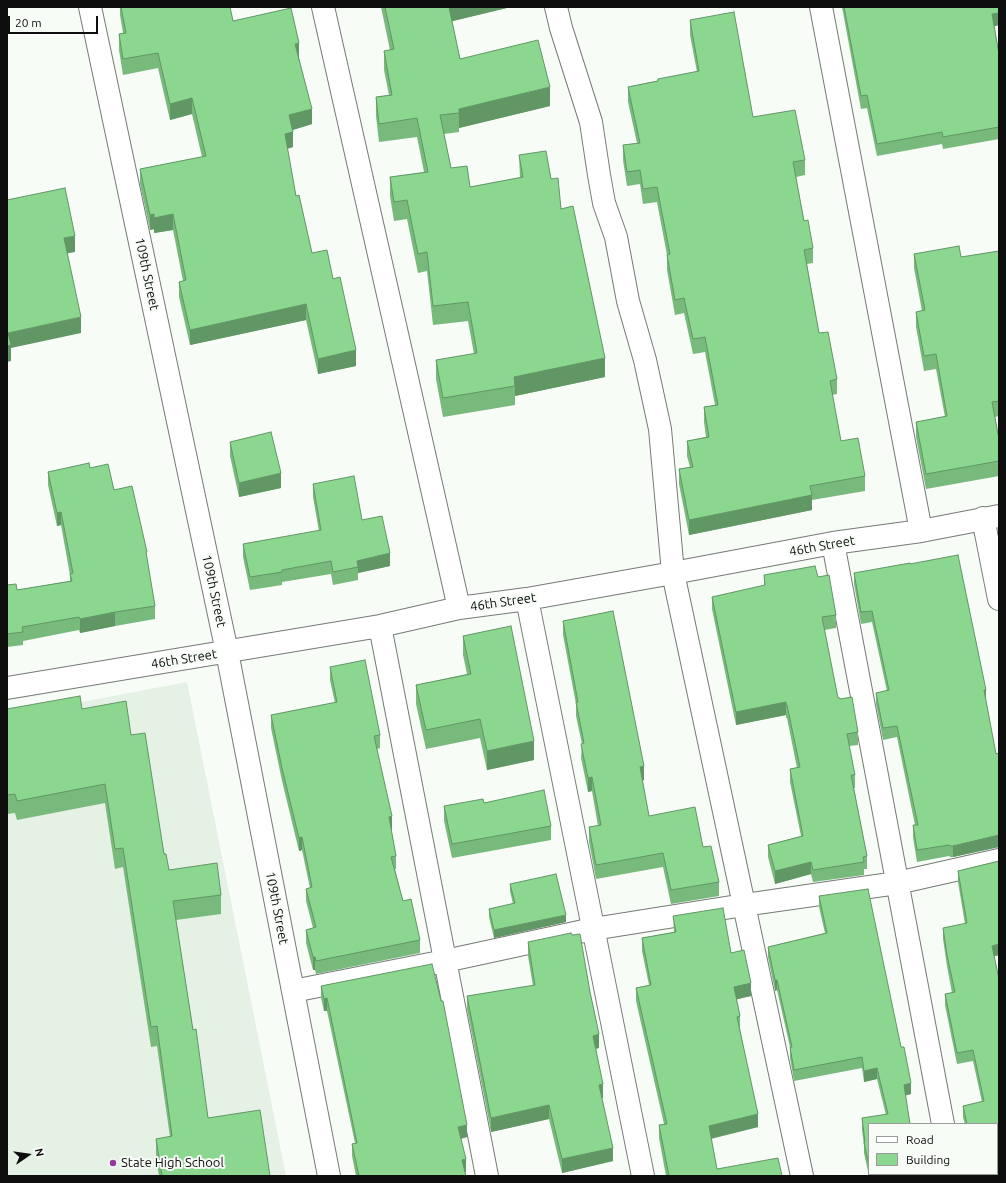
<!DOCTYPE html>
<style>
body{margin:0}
#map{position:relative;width:1006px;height:1183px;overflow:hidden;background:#f7fcf7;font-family:Ubuntu,sans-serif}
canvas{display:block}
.frame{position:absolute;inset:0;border:8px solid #0d0e0d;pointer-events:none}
.legend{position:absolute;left:868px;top:1123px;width:130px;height:52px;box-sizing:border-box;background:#f7fcf7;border:1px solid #999d99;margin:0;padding:5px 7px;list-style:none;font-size:12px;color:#0d0e0d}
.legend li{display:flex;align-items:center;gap:8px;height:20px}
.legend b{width:20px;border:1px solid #999d99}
.north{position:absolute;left:8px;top:1135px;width:40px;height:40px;-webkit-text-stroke:3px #f7fcf7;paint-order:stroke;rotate:77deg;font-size:11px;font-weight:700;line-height:16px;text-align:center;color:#0d0e0d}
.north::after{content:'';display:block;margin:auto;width:14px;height:18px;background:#0d0e0d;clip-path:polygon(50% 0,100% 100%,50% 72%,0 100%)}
.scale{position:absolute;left:8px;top:16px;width:90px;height:18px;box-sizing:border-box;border:2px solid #0d0e0d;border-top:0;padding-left:5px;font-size:12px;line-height:14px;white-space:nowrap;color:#0d0e0d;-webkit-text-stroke:3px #f7fcf7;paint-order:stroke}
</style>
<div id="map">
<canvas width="1006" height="1183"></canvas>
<div class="frame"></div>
<ul class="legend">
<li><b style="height:5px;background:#fff"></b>Road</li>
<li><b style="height:11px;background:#8bd790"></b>Building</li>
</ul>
<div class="north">N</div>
<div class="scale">20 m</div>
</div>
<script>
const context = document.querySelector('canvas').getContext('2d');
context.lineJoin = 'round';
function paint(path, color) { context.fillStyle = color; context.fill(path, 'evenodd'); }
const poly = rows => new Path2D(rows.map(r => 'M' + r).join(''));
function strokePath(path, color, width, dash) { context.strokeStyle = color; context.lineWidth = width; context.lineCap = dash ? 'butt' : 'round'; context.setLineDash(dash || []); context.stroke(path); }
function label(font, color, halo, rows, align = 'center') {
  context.font = font + ' Ubuntu,sans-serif'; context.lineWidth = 4; context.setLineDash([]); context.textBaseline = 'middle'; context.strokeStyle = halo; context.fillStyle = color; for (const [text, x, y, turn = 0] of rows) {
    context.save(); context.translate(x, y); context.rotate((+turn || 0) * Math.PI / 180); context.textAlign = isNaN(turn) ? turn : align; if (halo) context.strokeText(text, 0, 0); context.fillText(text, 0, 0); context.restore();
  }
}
const built = poly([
 [187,682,286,1176,7,1176,7,716]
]);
const minor = poly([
 [90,7,227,652,329,1176],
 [323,7,459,608],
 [556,7,561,28,591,122,599,175,604,203,616,237,628,301,645,360,660,429,673,573,802,1176],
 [821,7,921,531],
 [983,518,999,599],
 [833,543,943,1124],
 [527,599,643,1176],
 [380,626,487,1176],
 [7,688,380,626,459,608,527,599,673,573,833,543,921,531,999,516],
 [293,991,445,961,593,929,744,905,897,883,999,860],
 [952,1174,952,1176]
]);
const wall = poly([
 [120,7,230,7,233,21,299,58,312,124,293,130,293,147,287,149,296,196,312,253,333,279,356,366,318,374,306,320,190,345,179,297,179,282,183,281,173,230,154,233,154,229,150,230,140,184,140,169,202,157,192,114,170,120,158,68,123,75,119,50,119,34,123,33,120,15],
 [381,7,511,7,452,21,460,59,550,106,459,128,459,132,444,134,451,168,470,187,520,178,519,155,551,179,561,209,605,377,515,396,515,405,443,417,436,379,436,360,474,354,468,321,433,325,427,271,418,273,407,219,394,221,390,196,390,177,424,172,417,137,379,142,376,116,376,97,389,95,384,70,384,51,390,50],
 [842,7,999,7,999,25,994,26,999,54,999,139,943,149,942,144,877,156,867,108,861,109],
 [690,20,753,117,805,160,805,175,796,177,804,221,813,248,813,263,807,264,819,333,837,379,837,394,832,395,841,441,865,476,865,491,812,500,812,510,689,535,679,484,679,469,690,467,687,456,687,441,706,437,704,422,704,407,715,405,705,352,693,354,684,313,675,315,667,270,667,255,657,202,643,204,640,184,627,186,623,160,623,145,637,143,628,102,628,87,697,72,690,35],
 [999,251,999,416,995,417,999,439,999,476,926,489,916,437,916,422,945,417,936,369,924,371,916,327,916,312,922,311,914,268,914,254,961,257],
 [230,442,281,488,239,497,230,456],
 [90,468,114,490,147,560,155,606,155,619,115,626,80,633,79,630,23,641,23,645,7,647,7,585,17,590,70,581,70,575,61,525,57,526,48,485,48,472],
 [313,484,390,566,358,573,358,580,333,585,331,574,282,582,282,585,250,590,243,557,243,544,319,531,313,497],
 [854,573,986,701,996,754,999,753,999,847,953,857,950,857,949,856,917,862,913,837,913,825,915,825,897,737,883,740,876,704,876,693,887,691,872,622,861,624,854,584],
 [764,575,818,577,836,615,836,628,824,630,838,698,858,732,858,745,849,746,855,775,855,788,854,788,867,856,867,869,864,869,864,875,813,882,811,874,775,884,768,857,768,845,801,836,790,782,790,769,797,768,787,718,786,718,786,715,736,725,712,609,712,597,764,586],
 [563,621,644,780,642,781,649,816,703,847,719,882,719,896,671,904,663,867,596,879,589,842,589,827,598,826,592,791,588,792,581,758,582,744,576,716,576,704,563,635],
 [463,636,534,760,487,770,480,738,426,749,416,704,416,685,467,674,463,655],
 [330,667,380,735,380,748,377,749,392,829,391,829,396,856,396,869,395,869,403,901,420,940,420,953,316,974,315,970,313,970,306,943,306,930,313,928,306,901,306,889,310,888,302,850,299,851,282,781,271,728,271,715,335,703,330,680],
 [7,709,82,709,131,735,169,870,221,895,221,914,176,920,193,1030,208,1118,270,1176,159,1176,156,1158,156,1139,170,1137,157,1046,151,1047,123,867,115,869,105,803,17,820,15,813,7,814],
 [484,803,551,826,551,840,452,858,444,821,444,806],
 [999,861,999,955,994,956,999,1164,997,1164,997,1124,965,1124,963,1118,963,1106,982,1102,973,1061,957,1064,945,1005,945,994,952,993,947,966,943,939,943,928,965,924,958,882,958,871],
 [510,884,566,922,494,938,489,917,489,909,513,904,510,891],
 [819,896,901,1047,911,1094,905,1095,910,1124,869,1124,869,1174,923,1174,923,1176,869,1176,864,1153,864,1146,862,1129,862,1118,886,1115,877,1079,864,1082,862,1068,794,1081,790,1058,790,1047,777,990,775,991,768,957,768,947,825,933,819,907],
 [673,916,731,953,751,996,736,999,740,1016,740,1029,758,1127,711,1139,717,1169,782,1176,666,1176,659,1138,659,1125,664,1124,636,1001,636,988,649,985,642,951,642,938,674,932],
 [528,942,599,1048,596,1049,603,1098,602,1098,613,1161,562,1173,549,1119,491,1132,467,1009,467,996,533,986,528,956],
 [321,986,467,1137,461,1139,466,1172,465,1172,466,1176,356,1176,352,1156,352,1144,355,1143,327,1011,324,1011,321,998]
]);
const shadedWall = poly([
 [449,7,511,7,449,22],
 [999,13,999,25,992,27,992,14],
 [299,43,299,58,295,59,295,44],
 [550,87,550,106,459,128,459,109],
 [192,98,192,114,170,120,170,104],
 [312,109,312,124,289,131,289,115],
 [293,132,293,147,285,149,285,134],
 [154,214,154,229,150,230,150,215],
 [173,214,173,230,154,233,154,218],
 [75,236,75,252,64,254,64,238],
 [306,304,306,320,190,345,190,330],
 [81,317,81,333,11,348,11,361,7,362,7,346,8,333],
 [356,350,356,366,318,374,318,359],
 [605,358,605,377,515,396,515,386,514,377],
 [281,473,281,488,239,497,239,483],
 [812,495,812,510,689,535,689,520],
 [61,512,61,525,57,526,57,513],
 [390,553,390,566,358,573,358,567,357,561],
 [115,612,115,626,80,633,80,619],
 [984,690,986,690,986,701,984,702],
 [786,702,786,715,736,725,736,712],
 [534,741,534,760,487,770,487,751],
 [644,766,644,780,640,781,640,767],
 [592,777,592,791,588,792,588,778],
 [392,816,392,829,389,830,389,817],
 [999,835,999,847,953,857,953,846],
 [302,837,302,850,299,851,299,838],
 [811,862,811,874,775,884,775,871],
 [566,915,566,922,494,938,494,930],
 [999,944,999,955,992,957,992,946],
 [313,957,315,957,315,970,313,970],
 [775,980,777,980,777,990,775,991],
 [751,983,751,996,734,1000,734,987],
 [327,998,327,1011,324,1011,324,999],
 [599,1034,599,1048,593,1049,593,1036],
 [877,1068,877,1079,864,1082,864,1071],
 [911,1083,911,1094,904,1096,904,1085],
 [603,1084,603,1098,599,1099,599,1085],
 [549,1105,549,1119,491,1132,491,1118],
 [758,1114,758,1127,709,1139,709,1126],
 [467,1125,467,1137,458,1139,458,1127],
 [613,1148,613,1161,562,1173,562,1159],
 [997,1153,999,1153,999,1164,997,1164],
 [466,1159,466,1172,462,1172,462,1160]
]);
const building = poly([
 [121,7,230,7,233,21,291,8,299,43,295,44,312,109,289,115,293,132,285,134,296,196,299,195,312,253,327,250,333,279,340,277,356,350,318,359,306,304,190,330,179,282,186,280,173,214,154,218,154,214,150,215,140,169,206,156,192,98,170,104,158,53,123,59,119,34,126,33,121,7],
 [385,7,449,7,460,59,538,40,550,87,459,109,459,113,440,115,451,168,467,166,470,187,523,177,519,155,546,151,551,179,558,178,561,209,573,206,605,358,514,377,515,386,443,398,436,360,477,353,468,302,433,306,427,252,418,254,407,200,394,202,390,177,428,172,417,118,379,124,376,97,392,95,384,51,394,49,385,7],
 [844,7,999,7,999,13,992,14,999,54,999,127,943,137,942,132,877,144,867,95,861,96,844,7],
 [734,12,753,117,795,110,805,160,793,162,804,221,808,220,813,248,804,250,819,333,828,332,837,379,830,381,841,441,858,438,865,476,810,486,812,495,689,520,679,469,693,467,687,441,709,437,704,407,718,405,705,337,693,339,684,298,675,300,667,255,670,254,657,187,643,189,640,170,627,172,623,145,640,143,628,87,658,81,658,79,699,71,690,20,734,12],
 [65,188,75,236,64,238,81,317,8,333,11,345,7,346,7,200,65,188],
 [959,246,961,257,999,251,999,401,992,402,999,439,999,461,926,474,916,422,947,416,936,354,924,356,916,312,925,310,914,254,959,246],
 [271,432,281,473,239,483,230,442,271,432],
 [89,463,90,468,108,464,114,490,132,486,147,552,146,552,155,606,115,612,80,619,79,617,22,627,23,632,7,634,7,585,16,584,17,590,72,581,70,574,73,573,61,512,57,513,48,472,89,463],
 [354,476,362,520,382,516,390,553,357,561,358,567,333,572,331,561,282,570,282,572,250,577,243,544,321,530,313,484,354,476],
 [958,555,986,690,984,690,996,754,999,753,999,835,953,846,950,846,949,845,917,850,913,825,918,825,897,726,883,728,876,693,889,690,872,611,861,612,854,573,910,563,910,564,958,555],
 [815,566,818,577,829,575,836,615,822,617,838,698,840,698,840,699,852,697,858,732,847,734,855,775,851,775,867,856,863,857,864,862,813,870,811,862,775,871,768,845,803,836,790,769,800,767,787,705,786,705,786,702,736,712,712,597,765,585,764,575,815,566],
 [613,611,644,766,640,767,649,816,695,807,703,847,711,846,719,882,671,890,663,853,596,865,589,827,601,825,592,777,588,778,581,744,584,743,576,702,578,702,563,621,613,611],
 [511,626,534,741,487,751,480,719,426,730,416,685,471,674,463,636,511,626],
 [365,660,380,735,374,736,392,816,389,817,396,856,391,857,403,901,411,899,420,940,316,961,315,957,313,957,306,930,316,927,306,889,312,887,302,837,299,838,282,768,271,715,337,702,330,667,365,660],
 [80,696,82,709,126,701,131,735,145,733,164,854,166,854,169,870,217,863,221,895,173,901,193,1030,196,1029,208,1118,260,1110,270,1176,162,1176,156,1139,172,1136,157,1026,151,1027,123,848,115,849,105,784,17,801,15,794,7,795,7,709,80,696],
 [544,790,551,826,452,844,444,806,483,799,484,803,544,790],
 [999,861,999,944,992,946,999,979,999,1153,997,1153,997,1124,967,1124,963,1106,984,1101,973,1050,957,1053,945,994,955,992,947,955,943,928,967,923,958,871,999,861],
 [556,874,566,915,494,930,489,909,515,903,510,884,556,874],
 [868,889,901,1047,904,1047,911,1083,904,1085,910,1124,869,1124,869,1166,864,1142,865,1142,862,1118,888,1114,877,1068,864,1071,862,1057,794,1070,790,1047,792,1047,777,980,775,980,768,947,827,933,819,896,868,889],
 [723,908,731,953,744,950,751,983,734,987,740,1016,737,1017,758,1114,709,1126,717,1169,778,1158,782,1176,669,1176,659,1125,667,1124,636,988,651,985,642,938,676,932,673,916,723,908],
 [571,933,572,935,580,934,590,992,599,1034,593,1036,603,1084,599,1085,613,1148,562,1159,549,1105,491,1118,467,996,535,985,528,942,571,933],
 [432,964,441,1001,443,1001,467,1125,458,1127,466,1159,462,1160,466,1176,359,1176,352,1144,357,1143,327,998,324,999,321,986,432,964],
 [870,1174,890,1174,880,1176,871,1176,870,1174]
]);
const markers = [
 [113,1163,4,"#9738a1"]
];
const streetNames = [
 ["109th Street",147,274,78],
 ["46th Street",822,546,-10],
 ["109th Street",214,591,78],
 ["46th Street",503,602,-8],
 ["46th Street",184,659,-9],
 ["109th Street",277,908,79]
];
const poiNames = [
 ["State High School",121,1163]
];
paint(built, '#e6f1e6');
strokePath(minor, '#767a76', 24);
strokePath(minor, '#fff', 22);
paint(wall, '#78b97c');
paint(shadedWall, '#619665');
paint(building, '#8bd790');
strokePath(building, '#619665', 1);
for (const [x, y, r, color] of markers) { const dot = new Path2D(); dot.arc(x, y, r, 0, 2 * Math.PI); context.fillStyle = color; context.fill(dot); strokePath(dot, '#f7fcf7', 1.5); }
label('13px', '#0d0e0d', '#f7fcf7', streetNames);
label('13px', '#0d0e0d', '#f7fcf7', poiNames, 'left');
</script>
